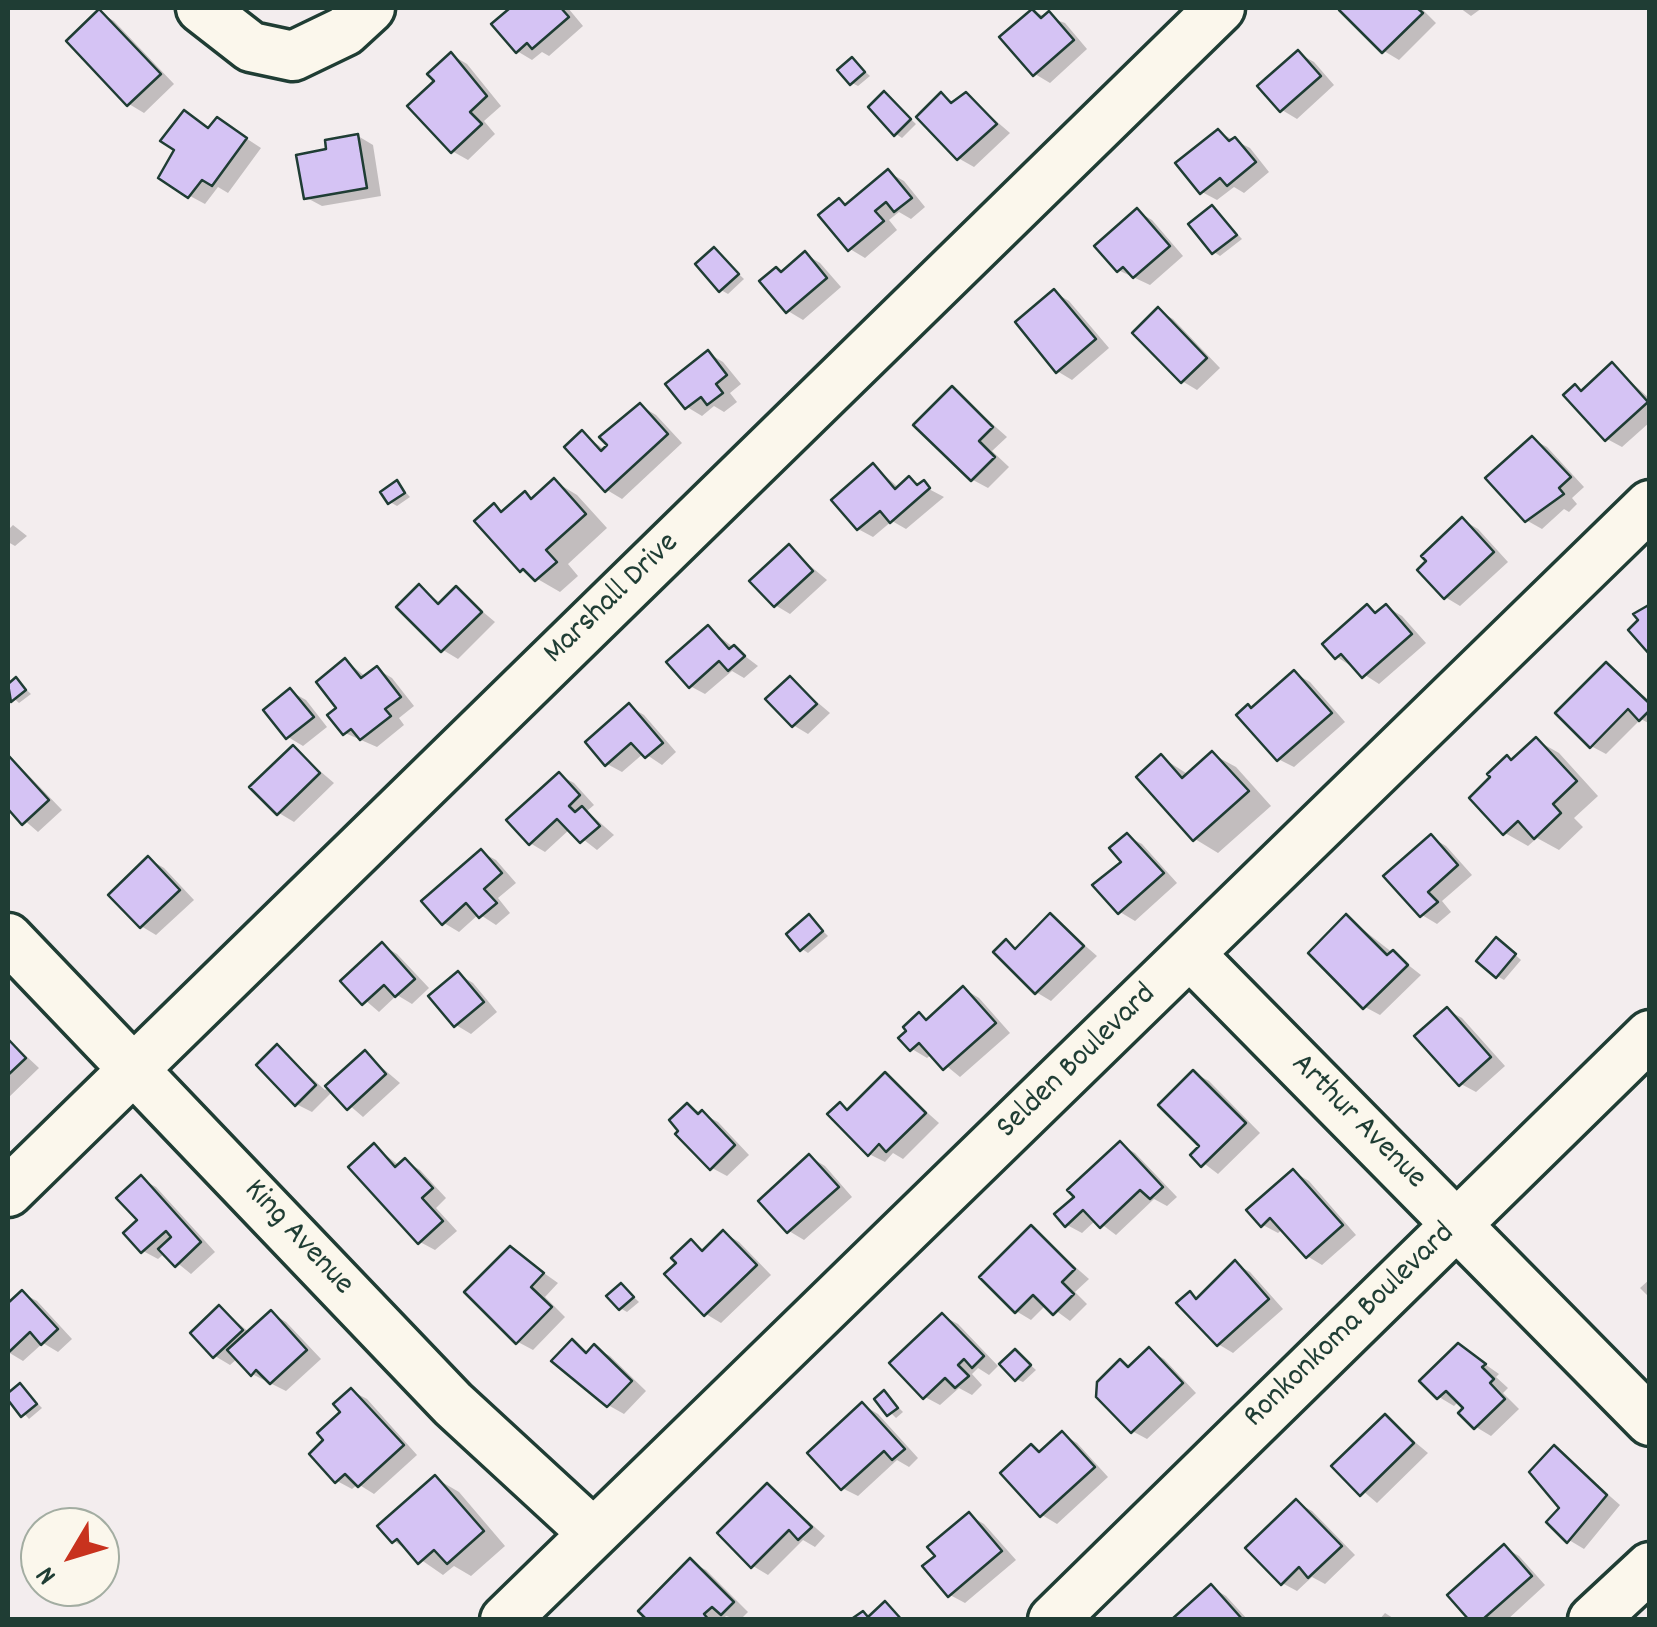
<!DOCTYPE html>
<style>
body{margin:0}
#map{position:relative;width:1657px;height:1627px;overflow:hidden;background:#f3edee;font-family:Dekko,sans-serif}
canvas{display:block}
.frame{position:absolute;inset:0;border:10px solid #1f3d34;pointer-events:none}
.north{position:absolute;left:20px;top:1507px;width:100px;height:100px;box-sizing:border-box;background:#fbf7ec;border:2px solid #a3ada2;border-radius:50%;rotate:232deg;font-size:28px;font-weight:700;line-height:40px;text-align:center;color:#1f3d34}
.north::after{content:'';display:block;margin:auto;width:35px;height:45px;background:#c8321e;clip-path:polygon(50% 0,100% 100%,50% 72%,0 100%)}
</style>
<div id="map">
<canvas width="1657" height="1627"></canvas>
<div class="frame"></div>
<div class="north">N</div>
</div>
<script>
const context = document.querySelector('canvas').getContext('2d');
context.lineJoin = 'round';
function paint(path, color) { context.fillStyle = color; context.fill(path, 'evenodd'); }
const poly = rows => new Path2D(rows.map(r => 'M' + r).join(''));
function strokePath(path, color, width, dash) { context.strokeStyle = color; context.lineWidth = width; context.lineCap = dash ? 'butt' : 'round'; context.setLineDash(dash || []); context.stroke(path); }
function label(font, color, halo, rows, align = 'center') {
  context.font = font + ' Dekko,sans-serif'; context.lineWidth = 8; context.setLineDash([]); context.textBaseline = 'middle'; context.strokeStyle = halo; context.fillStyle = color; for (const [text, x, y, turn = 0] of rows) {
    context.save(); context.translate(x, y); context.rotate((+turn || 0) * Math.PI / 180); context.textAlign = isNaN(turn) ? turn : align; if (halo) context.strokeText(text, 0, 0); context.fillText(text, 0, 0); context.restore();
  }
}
const shadow = poly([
 [513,8,568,8,583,26,549,56,542,52,532,60,517,51,494,25],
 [1345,8,1421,8,1436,23,1399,60,1384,51,1343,10],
 [1460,8,1482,8,1471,16],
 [99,12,114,21,174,84,144,113,129,104,69,41],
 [1033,12,1065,23,1087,49,1050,83,1035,74],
 [1298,53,1314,62,1334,85,1297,119,1282,110],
 [452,55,467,64,501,106,484,121,495,134,468,160,452,151,437,82],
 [852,60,870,76,858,86,852,83],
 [885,95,916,124,902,138,896,134],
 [941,95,955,103,966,95,1010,133,974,167,958,158],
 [184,113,210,129,232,129,261,148,228,193,218,187,205,204,190,196],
 [1218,132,1250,148,1269,172,1244,193,1234,187,1217,200,1202,192],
 [358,136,373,145,381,196,322,206,307,198,329,151],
 [888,172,904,181,925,207,911,219,899,212,889,220,897,230,865,258,850,249,839,201,848,206],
 [1213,208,1242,239,1220,256,1214,252],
 [1137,211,1152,220,1183,256,1150,285,1118,270],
 [714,250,744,279,728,294,721,290],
 [805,254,820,263,841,287,803,320,788,311,783,273],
 [1054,292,1069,301,1109,348,1072,380,1057,371],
 [1158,310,1173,319,1220,368,1197,390,1182,381],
 [708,353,723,362,741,384,730,393,737,402,724,412,714,406,702,416,687,407],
 [1612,365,1650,399,1650,422,1622,447,1607,439,1576,387,1584,392],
 [953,389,1007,437,992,451,1009,467,988,488,973,480,917,424],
 [641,406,656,415,682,443,622,499,607,490,583,434,605,450],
 [1532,439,1547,447,1584,487,1572,498,1577,504,1569,512,1564,509,1542,529,1526,520],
 [874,466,899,488,910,479,944,497,906,529,892,521,873,537,858,529],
 [554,481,577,495,607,528,568,564,578,576,560,592,522,570,494,507,505,513,525,494,534,499],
 [397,483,410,497,397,506,390,502],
 [1463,520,1478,529,1508,562,1460,606,1445,597],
 [13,525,27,536,15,546,8,542,8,530],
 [789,548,827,580,790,614,775,605],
 [419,587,442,604,457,590,495,622,458,659,443,650,399,607],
 [1368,607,1379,614,1387,607,1402,616,1426,643,1379,684,1337,657],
 [708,628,758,666,744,678,732,671,705,694,690,686],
 [346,661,366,677,377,669,392,678,414,706,399,718,404,725,377,747,345,733,339,708],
 [1607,665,1650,701,1650,724,1641,719,1606,754,1591,746],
 [1294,673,1310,682,1345,722,1294,767,1278,759,1253,710],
 [790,679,830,713,808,734,793,725],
 [16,680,31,694,19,703,8,693,8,687],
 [290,691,306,700,327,727,303,746,288,737,267,710],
 [629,706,644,715,676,752,662,765,644,753,622,772,607,764],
 [1536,740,1559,753,1598,796,1574,818,1583,827,1559,850,1537,838,1528,846,1505,833],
 [293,748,334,783,294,822,279,813],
 [8,754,62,810,38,832,8,806],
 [1212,754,1236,767,1271,806,1218,853,1195,839,1140,777,1161,757,1189,775],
 [559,775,574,783,594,805,587,811,614,835,597,850,570,829,545,852,530,843],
 [1127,836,1142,844,1177,883,1135,921,1120,912],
 [1431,837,1446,846,1472,875,1442,901,1451,912,1437,924,1422,915],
 [481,852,496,860,516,883,498,898,510,913,496,925,479,914,459,932,444,923],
 [149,859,164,868,194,900,156,935,141,926],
 [1051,916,1097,956,1051,1001,1036,992,1006,942,1018,949],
 [809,917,828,936,808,953,802,949],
 [1347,917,1421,975,1380,1015,1365,1007],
 [1503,944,1521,960,1504,980,1497,976],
 [382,945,397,954,429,988,412,1004,397,995,379,1012,343,981],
 [458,974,473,983,497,1012,471,1034,456,1025],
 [964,989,979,998,1010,1033,960,1077,932,1054,927,1058,912,1049,902,1038,920,1015,929,1021],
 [1447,1010,1462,1018,1505,1066,1476,1092,1461,1084],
 [8,1039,39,1068,8,1098],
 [277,1047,325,1090,365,1053,400,1083,363,1117,333,1091,312,1112,296,1104],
 [1194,1073,1209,1081,1260,1133,1218,1174,1193,1155,1202,1146],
 [885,1075,939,1123,903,1159,893,1153,885,1162,869,1154,840,1105,850,1110],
 [688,1106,718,1122,749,1155,727,1176,712,1168],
 [1120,1144,1135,1153,1177,1197,1167,1206,1154,1199,1116,1235,1096,1220,1082,1233,1067,1225,1077,1197],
 [375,1147,400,1166,405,1161,420,1170,446,1198,436,1208,457,1231,435,1250,420,1242],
 [810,1157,825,1166,852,1197,804,1240,789,1231],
 [1294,1172,1309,1181,1356,1235,1322,1265,1307,1256,1283,1229,1278,1233,1263,1225],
 [141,1179,156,1187,215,1252,191,1274,165,1253,158,1259,143,1251],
 [1031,1228,1089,1279,1075,1292,1087,1304,1070,1321,1047,1304,1031,1320,1016,1311],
 [724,1233,739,1242,771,1275,721,1323,706,1314,679,1263,691,1242,706,1251],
 [510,1249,558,1283,545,1297,565,1317,533,1350,518,1342],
 [1235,1264,1250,1272,1283,1309,1233,1353,1218,1344,1190,1294,1199,1299],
 [1650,1279,1650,1298,1640,1288],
 [622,1286,639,1302,627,1312,620,1308],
 [22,1293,37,1301,72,1339,58,1352,43,1343,23,1361,8,1352,8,1307],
 [220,1308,250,1333,271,1313,286,1322,321,1359,286,1391,252,1374,238,1358,230,1365,215,1356],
 [943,1316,958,1324,998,1366,989,1375,978,1368,972,1374,982,1385,972,1395,959,1388,940,1405,925,1397],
 [572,1342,589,1353,594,1347,610,1356,646,1391,624,1414,608,1405],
 [1459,1346,1499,1374,1496,1377,1508,1388,1503,1393,1519,1409,1491,1436,1476,1427,1459,1401,1454,1406,1439,1397],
 [1149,1350,1164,1359,1196,1393,1147,1439,1132,1431,1121,1363,1131,1368],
 [1016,1352,1036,1370,1023,1382,1016,1379],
 [20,1386,42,1408,29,1419,8,1396],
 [352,1391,367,1399,417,1455,374,1494,358,1484,352,1489,337,1481,327,1440],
 [884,1393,903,1412,896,1418,877,1399],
 [863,1405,878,1414,918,1458,909,1467,897,1460,858,1496,842,1488],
 [1385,1417,1428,1453,1377,1503,1334,1466],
 [1062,1434,1077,1443,1108,1477,1057,1524,1042,1515,1032,1448,1042,1453],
 [1555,1448,1620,1505,1584,1549,1569,1540,1562,1508,1540,1486],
 [435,1478,459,1492,505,1546,471,1576,454,1566,443,1575,394,1541],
 [768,1486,825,1536,815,1547,803,1540,768,1575,753,1566],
 [1296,1502,1312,1511,1355,1555,1325,1584,1312,1577,1297,1591,1282,1583],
 [969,1515,984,1524,1016,1560,965,1603,950,1595,938,1556],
 [1504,1547,1519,1556,1545,1585,1507,1620,1472,1620],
 [690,1562,706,1570,748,1612,740,1620,726,1616,722,1620,651,1620],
 [1211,1587,1226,1596,1248,1620,1175,1620],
 [1385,1613,1396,1620,1379,1620]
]);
const building = poly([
 [510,8,561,8,569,17,532,49,527,43,516,53,491,24,510,8],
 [1342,8,1417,8,1423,13,1382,53,1339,10,1342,8],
 [99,9,161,74,127,106,66,41,99,9],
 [1032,9,1041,18,1049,11,1074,40,1033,76,999,37,1032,9],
 [1298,50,1321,76,1280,112,1257,86,1298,50],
 [451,52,487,96,470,112,482,124,451,153,407,106,434,81,427,74,451,52],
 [852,57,865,72,850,85,837,70,852,57],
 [884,91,911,119,894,136,868,107,884,91],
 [941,92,951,103,966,92,997,124,957,160,916,117,941,92],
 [184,110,208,128,217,117,247,138,212,186,202,180,188,198,158,178,174,150,160,141,184,110],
 [1218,129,1229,141,1235,137,1256,162,1227,186,1220,178,1200,194,1175,163,1218,129],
 [358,134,367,188,304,199,296,155,326,149,325,140,358,134],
 [888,169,912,198,894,212,886,202,875,211,884,221,848,251,818,215,839,198,845,205,888,169],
 [1212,205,1237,235,1212,254,1188,224,1212,205],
 [1137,208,1170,246,1133,278,1123,267,1117,272,1094,246,1137,208],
 [714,247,739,274,719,292,695,264,714,247],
 [805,251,827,278,786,313,759,281,776,267,781,272,805,251],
 [1054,289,1096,339,1056,373,1015,322,1054,289],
 [1158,307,1207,358,1181,383,1132,333,1158,307],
 [708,350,727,375,716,384,723,393,707,405,701,397,685,409,665,384,708,350],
 [1612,362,1648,402,1605,441,1563,395,1575,384,1581,391,1612,362],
 [952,386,993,427,979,441,995,457,971,481,913,425,952,386],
 [640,403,668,434,605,492,564,447,582,430,601,451,607,445,599,437,640,403],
 [1532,436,1571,477,1559,488,1564,494,1525,522,1485,478,1532,436],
 [873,463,895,489,909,476,917,485,924,480,930,488,890,523,880,511,857,530,831,500,873,463],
 [554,478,586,514,546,550,557,562,535,581,523,569,520,572,474,521,494,503,501,512,525,491,531,499,554,478],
 [397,480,405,493,388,504,380,492,397,480],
 [1462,517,1494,552,1444,599,1417,570,1426,561,1421,556,1462,517],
 [789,544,813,571,774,607,749,581,789,544],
 [419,584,438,604,456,586,482,612,441,652,396,607,419,584],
 [1367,604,1375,613,1386,604,1412,634,1362,678,1341,654,1335,659,1322,644,1367,604],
 [1647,606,1650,608,1650,655,1628,630,1638,620,1633,614,1647,606],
 [708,625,729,649,734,645,745,656,728,671,719,661,689,688,666,662,708,625],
 [345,658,361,678,377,666,401,697,385,709,391,716,360,740,351,729,343,735,327,715,336,708,316,682,345,658],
 [1606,662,1650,704,1650,710,1639,721,1628,709,1590,748,1555,713,1606,662],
 [1294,670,1332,713,1277,761,1236,715,1248,704,1251,708,1294,670],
 [790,676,817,704,792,727,765,699,790,676],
 [16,677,26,690,11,702,8,684,16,677],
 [290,688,314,717,286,739,263,710,290,688],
 [629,703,663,743,645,758,631,743,605,766,585,742,629,703],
 [1536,737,1577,781,1553,804,1561,813,1534,839,1518,821,1503,835,1469,798,1490,777,1487,774,1507,755,1511,760,1536,737],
 [293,745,320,773,277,815,249,787,293,745],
 [1212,751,1249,791,1193,841,1136,777,1161,754,1182,778,1212,751],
 [8,755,49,800,22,825,8,809,8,755],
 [559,772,580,795,569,806,575,812,582,806,600,826,580,843,557,819,529,845,506,820,559,772],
 [1127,833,1164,873,1118,914,1092,885,1121,862,1109,848,1127,833],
 [1431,834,1458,865,1428,892,1438,902,1420,917,1383,876,1431,834],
 [481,849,502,873,484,889,497,903,479,918,466,903,442,925,421,901,481,849],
 [148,856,180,890,140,928,108,895,148,856],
 [1050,913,1084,946,1035,994,993,952,1006,939,1015,949,1050,913],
 [809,914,823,931,800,951,786,934,809,914],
 [1346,914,1387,955,1393,950,1408,965,1363,1009,1308,953,1346,914],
 [1496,937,1516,954,1496,978,1476,961,1496,937],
 [382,942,415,979,395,997,384,985,362,1005,340,981,382,942],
 [458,971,484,1002,454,1027,428,996,458,971],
 [963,986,996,1023,943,1070,919,1043,910,1051,898,1038,906,1031,903,1027,919,1012,926,1020,963,986],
 [1447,1007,1491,1057,1459,1086,1414,1036,1447,1007],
 [8,1039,26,1058,8,1075,8,1039],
 [277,1044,316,1085,295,1106,256,1065,277,1044],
 [365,1050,386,1074,347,1110,325,1086,365,1050],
 [1193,1070,1246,1123,1201,1167,1190,1155,1199,1146,1158,1105,1193,1070],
 [885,1072,926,1113,886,1152,879,1144,868,1156,827,1114,840,1102,847,1110,885,1072],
 [687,1103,698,1114,702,1110,735,1145,710,1170,675,1134,678,1131,669,1120,687,1103],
 [1120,1141,1163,1187,1150,1199,1140,1190,1100,1228,1083,1210,1065,1227,1054,1214,1074,1197,1067,1190,1120,1141],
 [374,1143,395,1167,405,1158,433,1188,422,1198,443,1221,418,1244,348,1167,374,1143],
 [809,1154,839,1187,787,1233,758,1201,809,1154],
 [1293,1169,1343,1225,1306,1258,1270,1218,1261,1227,1246,1210,1293,1169],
 [141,1175,201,1242,175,1267,158,1249,171,1237,166,1231,141,1253,123,1233,137,1220,116,1198,141,1175],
 [1031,1225,1075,1269,1062,1282,1074,1294,1053,1315,1033,1295,1015,1313,979,1277,1031,1225],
 [723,1230,757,1265,704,1316,664,1274,676,1263,671,1258,691,1239,702,1251,723,1230],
 [510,1246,544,1273,531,1287,552,1307,516,1344,464,1292,510,1246],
 [1235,1260,1269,1299,1217,1346,1176,1303,1190,1291,1196,1299,1235,1260],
 [621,1283,634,1297,619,1310,606,1296,621,1283],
 [22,1290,58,1329,41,1345,30,1332,8,1353,8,1303,22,1290],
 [219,1305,243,1330,213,1358,190,1333,219,1305],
 [271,1310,307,1350,270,1384,256,1370,251,1376,227,1350,271,1310],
 [942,1313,984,1356,972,1368,964,1359,958,1365,969,1376,955,1388,945,1378,923,1399,889,1363,942,1313],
 [572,1339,586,1353,594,1344,632,1381,607,1407,551,1361,572,1339],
 [1458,1343,1486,1364,1482,1367,1494,1379,1490,1383,1505,1399,1474,1429,1458,1413,1463,1408,1446,1391,1437,1399,1419,1381,1458,1343],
 [1149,1347,1183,1383,1131,1433,1096,1397,1097,1382,1120,1359,1128,1367,1149,1347],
 [1015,1349,1031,1365,1015,1381,999,1364,1015,1349],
 [20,1383,37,1404,21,1417,8,1400,8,1393,20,1383],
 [351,1388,404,1445,358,1487,345,1474,335,1483,309,1454,323,1440,317,1433,340,1412,333,1404,351,1388],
 [884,1390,898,1408,887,1416,874,1399,884,1390],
 [862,1402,905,1449,892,1460,884,1451,841,1490,807,1453,862,1402],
 [1385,1414,1414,1443,1360,1496,1331,1466,1385,1414],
 [1062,1431,1095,1467,1040,1517,1000,1473,1031,1444,1039,1452,1062,1431],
 [1554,1445,1607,1495,1567,1543,1546,1522,1559,1508,1529,1472,1554,1445],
 [435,1475,484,1531,447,1564,434,1550,418,1564,397,1539,392,1543,377,1526,435,1475],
 [767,1483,812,1527,798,1540,789,1530,751,1568,717,1533,767,1483],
 [1296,1499,1342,1546,1308,1578,1299,1567,1281,1585,1245,1548,1296,1499],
 [969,1512,1002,1551,948,1597,922,1566,935,1556,927,1547,969,1512],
 [1504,1544,1532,1576,1482,1620,1469,1620,1447,1595,1504,1544],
 [690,1558,734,1602,721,1615,712,1607,704,1614,709,1620,647,1620,638,1611,690,1558],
 [1211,1584,1243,1620,1171,1620,1211,1584],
 [885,1601,902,1620,850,1620,863,1611,868,1617,885,1601]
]);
const minor = poly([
 [201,8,251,47,293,56,345,31,370,8],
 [8,938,453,1404,593,1533],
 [1190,954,1650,1421],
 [8,1192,1220,8],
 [505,1620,1650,505],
 [1053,1620,1650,1035],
 [1593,1620,1650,1567]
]);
const streetNames = [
 ["Marshall Drive",613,600,-44],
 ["Selden Boulevard",1078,1063,-44],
 ["Arthur Avenue",1357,1123,45],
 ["King Avenue",297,1239,47],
 ["Ronkonkoma Boulevard",1351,1327,-44]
];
paint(shadow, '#0003');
paint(building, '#d5c3f4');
strokePath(building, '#1f3d34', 2.5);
strokePath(minor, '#1f3d34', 55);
strokePath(minor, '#fbf7ec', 48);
label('32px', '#1f3d34', '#fbf7ec', streetNames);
</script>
